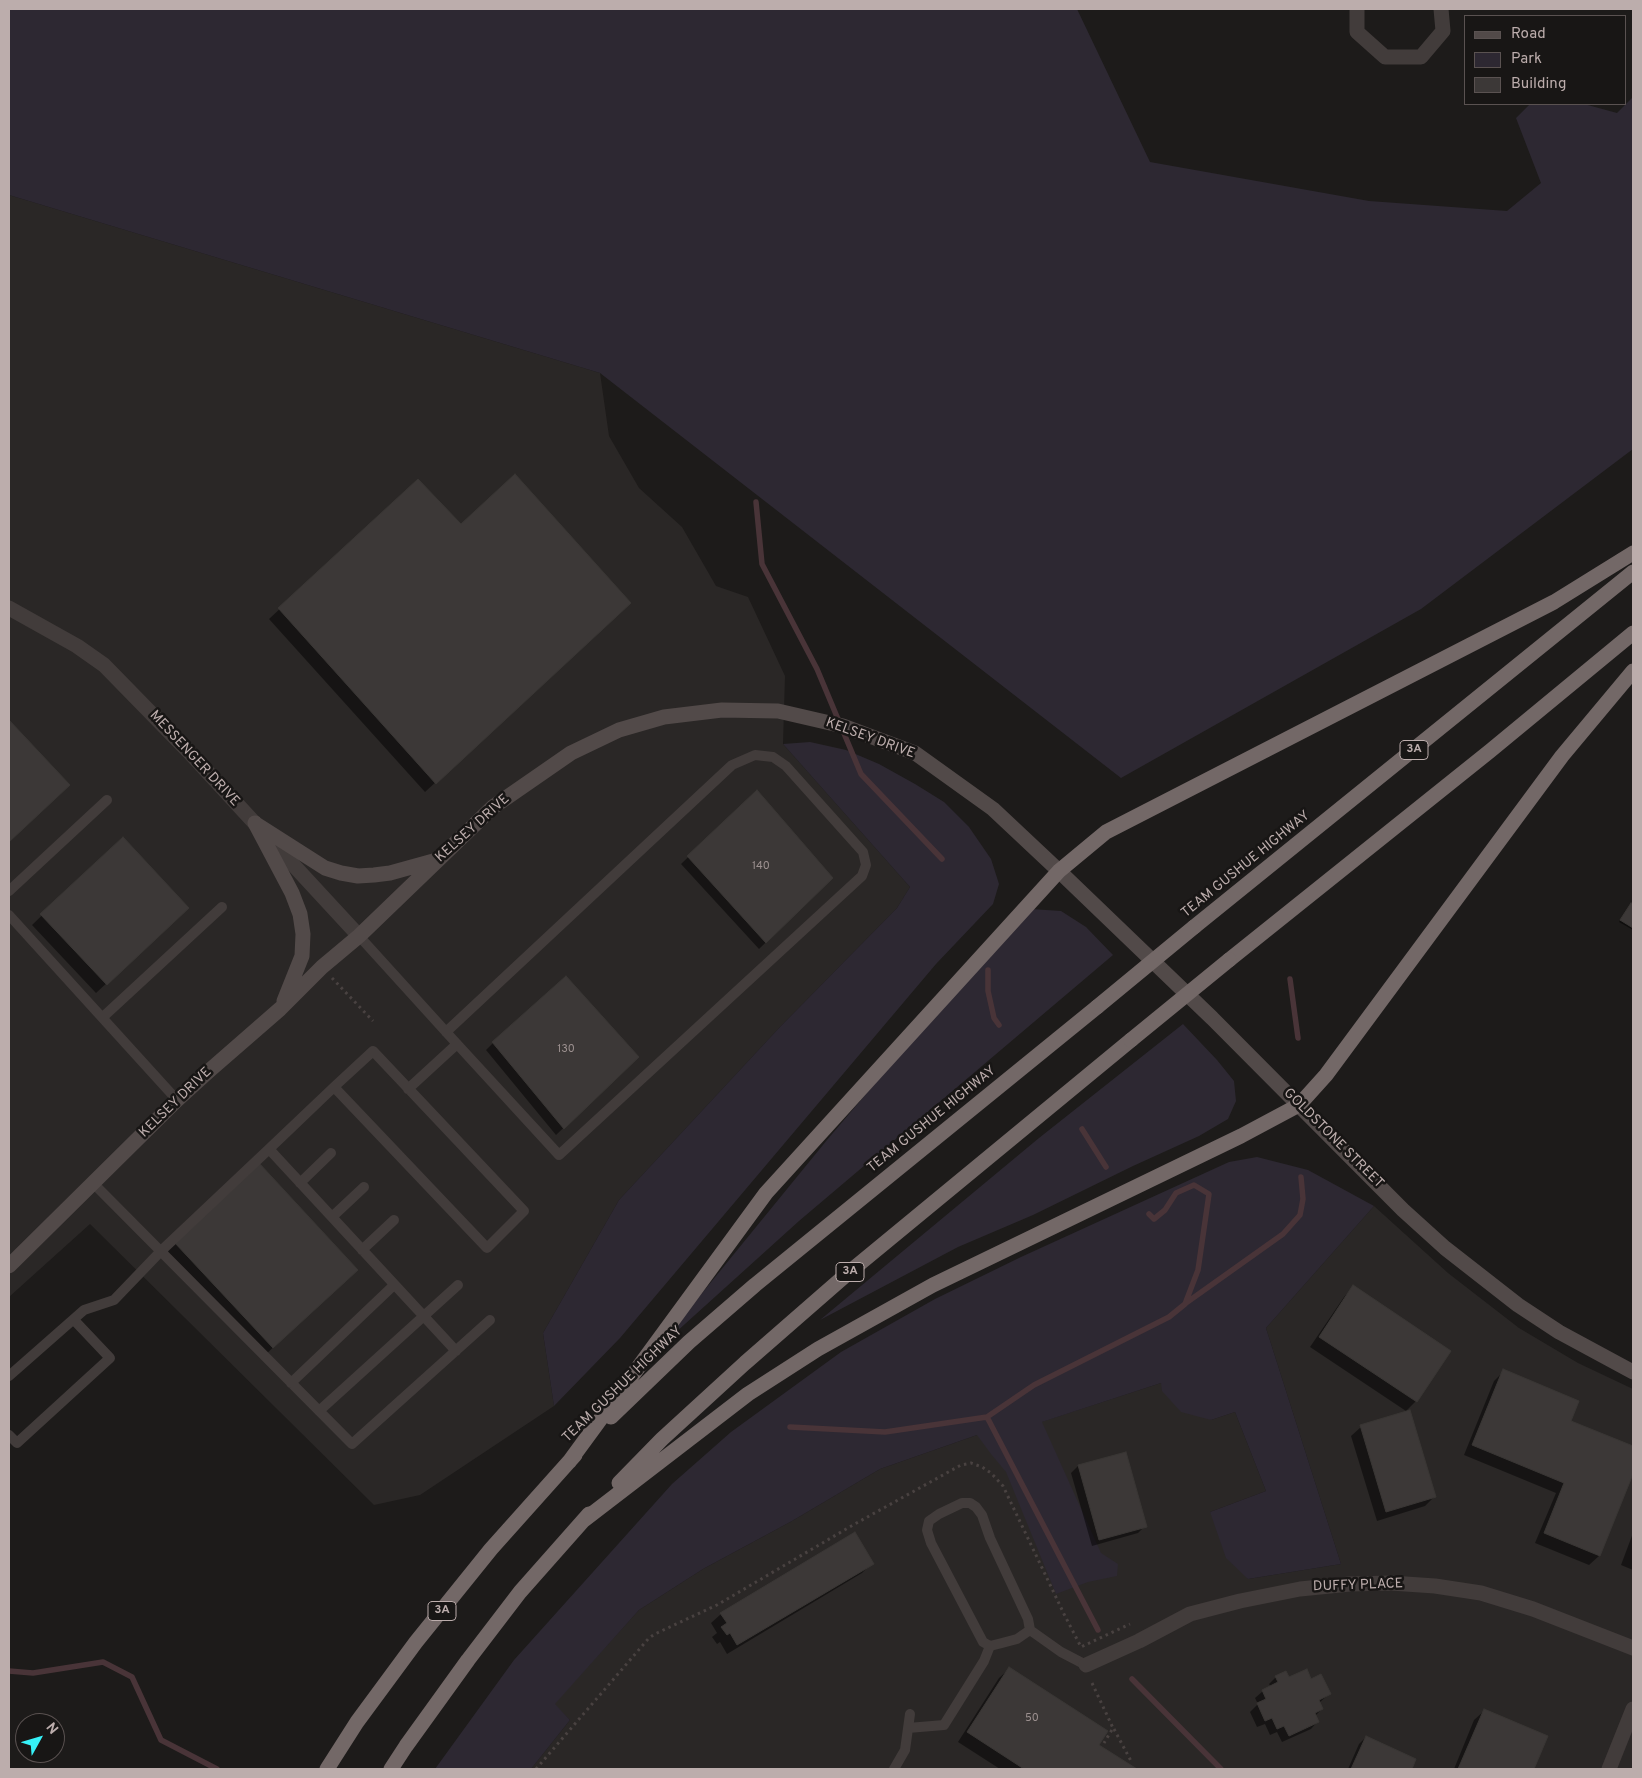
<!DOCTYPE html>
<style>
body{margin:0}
#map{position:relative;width:1642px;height:1778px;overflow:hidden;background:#1d1b1a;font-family:Overpass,sans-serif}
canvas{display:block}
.frame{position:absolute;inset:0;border:10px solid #bcadac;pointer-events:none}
.legend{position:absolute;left:1464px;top:15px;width:162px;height:90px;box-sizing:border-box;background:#181615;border:1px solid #5a5251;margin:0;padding:6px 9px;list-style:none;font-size:15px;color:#bcadac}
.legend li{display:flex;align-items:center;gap:10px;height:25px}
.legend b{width:25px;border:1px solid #5a5251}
.north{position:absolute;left:15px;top:1713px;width:50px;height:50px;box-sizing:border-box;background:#181615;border:1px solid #5a5251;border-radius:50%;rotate:51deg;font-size:14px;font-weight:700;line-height:20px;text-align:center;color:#bcadac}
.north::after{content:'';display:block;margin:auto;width:18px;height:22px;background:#36f1f8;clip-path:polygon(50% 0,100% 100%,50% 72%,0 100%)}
</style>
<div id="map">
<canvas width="1642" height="1778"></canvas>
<div class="frame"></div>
<ul class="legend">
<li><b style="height:6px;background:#524a49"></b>Road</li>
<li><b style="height:14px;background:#2d2832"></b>Park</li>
<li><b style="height:14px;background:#3c3837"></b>Building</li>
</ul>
<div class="north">N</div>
</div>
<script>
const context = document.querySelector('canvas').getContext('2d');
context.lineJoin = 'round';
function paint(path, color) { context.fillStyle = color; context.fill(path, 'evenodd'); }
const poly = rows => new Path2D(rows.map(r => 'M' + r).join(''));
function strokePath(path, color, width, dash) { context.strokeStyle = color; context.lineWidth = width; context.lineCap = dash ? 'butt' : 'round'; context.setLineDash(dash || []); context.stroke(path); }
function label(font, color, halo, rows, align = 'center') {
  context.font = font + ' Overpass,sans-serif'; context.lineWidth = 5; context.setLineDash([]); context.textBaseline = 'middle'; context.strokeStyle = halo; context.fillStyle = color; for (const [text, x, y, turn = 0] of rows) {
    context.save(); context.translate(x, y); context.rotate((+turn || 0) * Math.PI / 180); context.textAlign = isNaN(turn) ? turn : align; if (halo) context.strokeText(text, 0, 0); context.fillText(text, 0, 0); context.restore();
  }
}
const built = poly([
 [9,195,600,373,609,436,639,488,682,527,716,586,748,597,785,676,783,744,910,887,897,908,779,1028,619,1200,543,1333,554,1406,420,1495,374,1505,90,1224,9,1297],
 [1374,1206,1448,1273,1519,1328,1578,1363,1633,1389,1633,1769,531,1769,570,1720,554,1704,639,1610,703,1569,792,1521,880,1469,977,1435,1041,1422,1161,1383,1211,1420,1235,1412,1266,1491,1210,1512,1248,1579,1341,1564,1266,1328]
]);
const green = poly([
 [9,9,1077,9,1150,162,1369,201,1507,211,1541,183,1516,118,1530,104,1584,104,1617,113,1633,97,1633,449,1421,609,1121,778,600,373,9,195],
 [810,742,846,750,879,764,915,784,944,802,969,827,991,859,999,884,993,904,936,964,620,1338,554,1406,543,1333,619,1200,779,1028,897,908,910,887,783,744],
 [1031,909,1061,911,1086,927,1113,955,799,1221,654,1352,827,1140,888,1068],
 [1183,1024,1217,1060,1234,1081,1236,1101,1228,1119,1199,1136,1133,1166,1033,1215,958,1247,820,1320,1039,1138],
 [1257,1157,1308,1170,1374,1206,1266,1328,1341,1564,1248,1579,1226,1558,1210,1512,1266,1491,1235,1412,1211,1420,1181,1412,1162,1391,1161,1383,1042,1422,1101,1553,1118,1564,1117,1576,1088,1582,1056,1594,1006,1472,991,1454,977,1435,880,1469,792,1521,703,1569,639,1610,555,1704,570,1720,531,1769,435,1769,514,1660,672,1484,731,1432,841,1352,935,1299,1021,1257,1229,1162]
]);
const shadow = poly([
 [418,480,461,526,619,613,425,792,269,619],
 [9,722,68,785,9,841],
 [757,791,832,878,759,949,681,864],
 [122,838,178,917,96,993,32,925],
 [1631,904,1633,906,1633,930,1619,922],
 [493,1043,638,1057,556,1135,486,1050],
 [175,1243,346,1279,263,1357,165,1253],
 [1353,1287,1449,1351,1416,1401,1406,1411,1310,1347,1344,1297],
 [1504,1371,1569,1421,1633,1448,1633,1471,1599,1556,1589,1565,1535,1543,1556,1493,1464,1455,1494,1381],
 [1361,1427,1435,1496,1425,1506,1377,1521,1351,1436],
 [1125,1453,1145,1526,1138,1533,1092,1546,1071,1473,1078,1466],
 [1633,1533,1633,1570,1621,1565],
 [872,1563,862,1573,727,1654,720,1642,717,1644,712,1637,717,1633,711,1623,721,1614],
 [1009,1669,1097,1745,1134,1769,1000,1769,958,1742,999,1678],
 [1276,1677,1311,1680,1329,1694,1319,1703,1322,1709,1315,1716,1318,1721,1311,1729,1282,1742,1277,1732,1270,1735,1265,1724,1257,1727,1250,1712,1258,1704,1255,1698,1263,1691,1271,1687,1269,1684],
 [1484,1711,1547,1737,1533,1769,1454,1769,1474,1720],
 [1366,1737,1415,1759,1410,1769,1348,1769,1359,1744]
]);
const stream = poly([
 [756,502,762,564,817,669,861,774,942,859],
 [988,970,988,991,994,1018,999,1025],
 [1290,979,1298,1038],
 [1082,1129,1106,1167],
 [1186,1303,1283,1234,1300,1215,1303,1199,1301,1177],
 [987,1417,1034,1385,1169,1317,1185,1304,1198,1270,1209,1194,1194,1185,1176,1193,1165,1210,1154,1219,1149,1214],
 [790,1427,885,1432,987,1417,1098,1630],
 [9,1671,33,1673,103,1662,132,1677,161,1740,217,1769],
 [1132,1679,1221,1769]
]);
const building = poly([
 [515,474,631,603,436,784,278,608,418,479,461,524,515,474],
 [9,720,70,785,9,842,9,720],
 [757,790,833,878,766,943,687,856,757,790],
 [123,837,189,908,107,985,40,914,123,837],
 [1631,903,1633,904,1633,928,1620,920,1631,903],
 [566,976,639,1057,564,1129,492,1042,566,976],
 [259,1163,358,1270,273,1348,174,1242,259,1163],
 [1353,1285,1451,1351,1417,1402,1319,1337,1353,1285],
 [1503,1369,1579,1401,1571,1421,1633,1446,1633,1474,1600,1556,1544,1533,1564,1483,1472,1445,1503,1369],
 [1410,1410,1436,1497,1386,1512,1360,1425,1410,1410],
 [1126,1452,1147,1527,1099,1540,1078,1465,1126,1452],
 [855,1532,874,1564,737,1645,730,1633,727,1635,721,1627,727,1623,720,1613,855,1532],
 [1009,1667,1108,1731,1099,1745,1137,1769,1024,1769,967,1732,1009,1667],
 [1307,1669,1311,1679,1321,1674,1331,1694,1319,1700,1323,1709,1315,1713,1319,1722,1289,1736,1284,1726,1277,1729,1272,1718,1265,1721,1257,1703,1266,1699,1262,1690,1278,1682,1275,1676,1286,1671,1289,1677,1307,1669],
 [1484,1709,1548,1736,1534,1769,1458,1769,1484,1709],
 [1366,1736,1416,1759,1412,1769,1351,1769,1366,1736]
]);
const path = poly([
 [332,978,373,1021],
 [1092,1683,1113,1728,1104,1743],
 [1114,1729,1131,1761],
 [536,1769,649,1638,655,1634,717,1605,853,1525,961,1465,971,1463,982,1467,991,1473,1003,1486,1064,1614,1081,1647,1130,1624]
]);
const service = poly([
 [9,891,107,800],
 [9,915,177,1100],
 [359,936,457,1044,559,1155,862,876,866,865,863,852,786,766,773,757,755,755,732,765,446,1032],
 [103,1017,222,907],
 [408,1089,457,1044],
 [269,1149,456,1351],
 [300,1183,331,1153],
 [94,1184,352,1444,490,1320],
 [332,1217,364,1187],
 [362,1250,394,1220],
 [9,1376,84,1310,114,1300,161,1251,269,1149,334,1087,373,1051,524,1211,487,1248,334,1087],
 [291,1383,394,1285],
 [319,1411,458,1285],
 [9,1435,17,1443,110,1358,74,1320],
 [1030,1630,1017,1639,1002,1643,990,1646,983,1642,931,1543,927,1530,929,1521,939,1514,962,1503,970,1503,976,1507,982,1515,990,1538,1028,1619,1030,1630,1061,1652,1086,1665],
 [908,1728,944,1725,984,1661,990,1646],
 [894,1769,905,1750,910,1714]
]);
const minor = poly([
 [1357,9,1357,32,1385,57,1421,57,1443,31,1441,9],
 [9,608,77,646,104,665,189,752,359,936],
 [1086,1665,1139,1641,1190,1614,1240,1601,1300,1589,1350,1584,1391,1583,1435,1586,1481,1593,1533,1609,1633,1648],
 [1609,1769,1633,1709]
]);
const secondary = poly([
 [255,823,292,893,300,914,303,934,302,956,284,1001],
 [256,824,325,868,341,873,358,876,374,875,390,873,437,860],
 [9,1266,177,1100,210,1070,280,1009,322,967,359,936,493,807,571,753,619,730,664,717,722,710,778,711,843,726,915,753,993,809,1059,871,1212,1018,1403,1210,1445,1248,1518,1305,1559,1332,1633,1372]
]);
const motorway = poly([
 [1194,927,1633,572],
 [1229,960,1490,751,1633,633],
 [611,1417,689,1342,755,1285,1097,1007],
 [569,1462,766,1193,1059,871,1106,832,1554,602,1633,553],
 [619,1483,662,1439,745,1363,847,1274,1131,1040],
 [584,1520,748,1394,818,1349,933,1285,1241,1136,1299,1105,1326,1075,1562,756,1633,671],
 [327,1769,357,1722,416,1642,491,1549,575,1455],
 [391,1769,406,1746,468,1660,520,1592,589,1514]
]);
const motorwayBridge = poly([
 [1097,1007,1194,927],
 [1131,1040,1229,960]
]);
const numberNames = [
 ["140",761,867],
 ["130",566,1050],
 ["50",1032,1719]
];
const shields = [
 [1414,750,28],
 [850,1272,28],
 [442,1611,28]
];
const shieldNames = [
 ["3A",1414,750],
 ["3A",850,1272],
 ["3A",442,1611]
];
const streetNames = [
 ["KELSEY DRIVE",870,739,20],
 ["MESSENGER DRIVE",194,759,47],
 ["KELSEY DRIVE",473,829,-42],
 ["TEAM GUSHUE HIGHWAY",1246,865,-39],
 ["KELSEY DRIVE",176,1103,-44],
 ["TEAM GUSHUE HIGHWAY",932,1120,-39],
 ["GOLDSTONE STREET",1333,1139,45],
 ["TEAM GUSHUE HIGHWAY",623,1385,-44],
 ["DUFFY PLACE",1358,1586,-2]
];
paint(built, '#2a2726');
paint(green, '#2d2832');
paint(shadow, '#0007');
strokePath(stream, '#493438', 5.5);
paint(building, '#3c3837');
strokePath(building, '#393634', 1);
strokePath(path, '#494241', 3, [2.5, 4]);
strokePath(service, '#423c3b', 10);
strokePath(minor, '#423c3b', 15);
strokePath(secondary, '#524a49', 15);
strokePath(motorway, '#736867', 15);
strokePath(motorwayBridge, '#736867', 15);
label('11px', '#9c908f', null, numberNames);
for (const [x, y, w] of shields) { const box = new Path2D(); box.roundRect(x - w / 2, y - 9.5, w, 19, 4); context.fillStyle = '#181615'; context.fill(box); strokePath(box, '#bcadac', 1); }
label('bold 12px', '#bcadac', null, shieldNames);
label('14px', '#bcadac', '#181615', streetNames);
</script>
